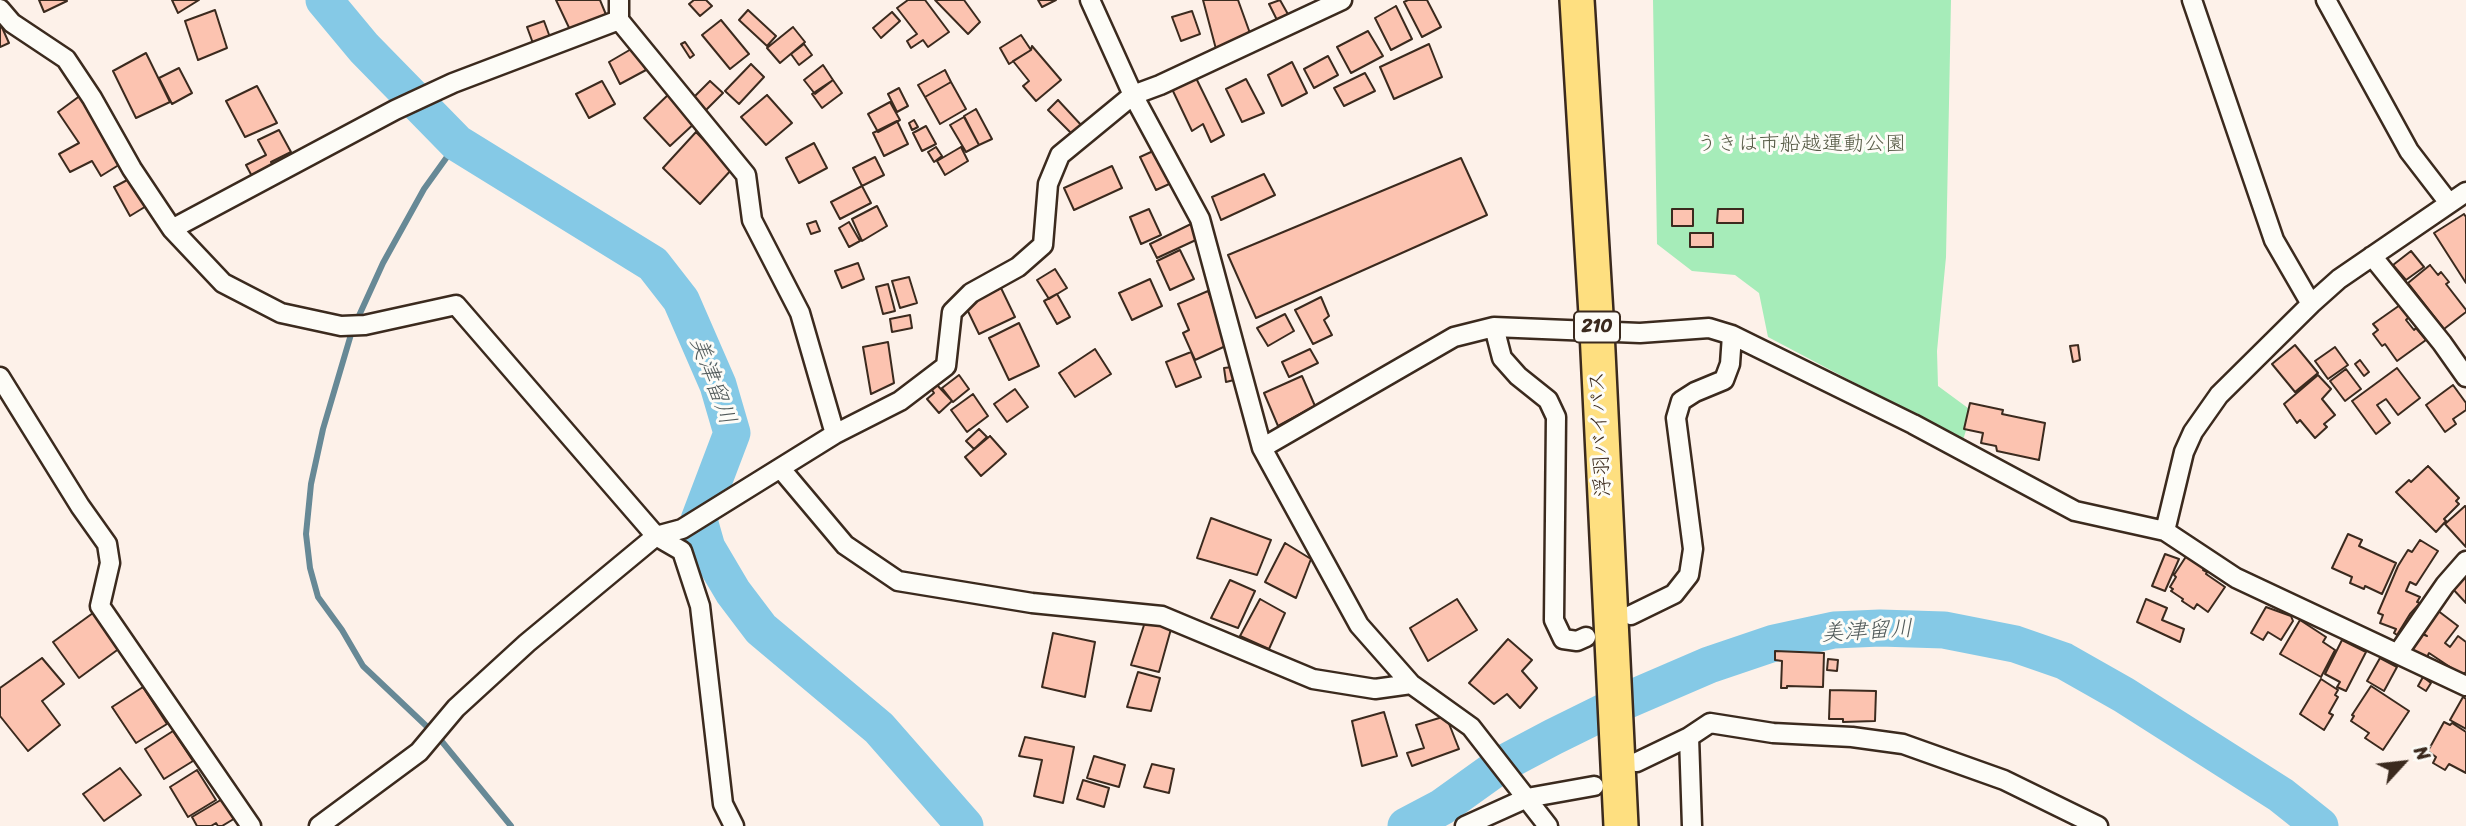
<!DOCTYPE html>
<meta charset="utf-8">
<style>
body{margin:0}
#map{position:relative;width:2466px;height:826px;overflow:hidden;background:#fdf1e9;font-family:Sriracha,sans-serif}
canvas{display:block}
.north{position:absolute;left:2368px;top:728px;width:70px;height:70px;-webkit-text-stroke:5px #fdfcf7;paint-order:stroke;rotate:63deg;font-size:19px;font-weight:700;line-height:28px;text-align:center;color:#3b2a1e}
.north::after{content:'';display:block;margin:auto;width:24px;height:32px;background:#3b2a1e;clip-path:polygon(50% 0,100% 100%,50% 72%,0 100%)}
</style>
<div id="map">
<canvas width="2466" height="826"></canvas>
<div class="north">N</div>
</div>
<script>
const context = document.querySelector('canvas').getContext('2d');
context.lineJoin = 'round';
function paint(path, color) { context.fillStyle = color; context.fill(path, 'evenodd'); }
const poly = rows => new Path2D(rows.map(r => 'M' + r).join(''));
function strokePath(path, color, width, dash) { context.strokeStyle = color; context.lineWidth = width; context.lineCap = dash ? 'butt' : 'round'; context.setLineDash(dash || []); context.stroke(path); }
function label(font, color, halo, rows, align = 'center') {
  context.font = font + ' Sriracha,"Klee One",sans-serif'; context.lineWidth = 6; context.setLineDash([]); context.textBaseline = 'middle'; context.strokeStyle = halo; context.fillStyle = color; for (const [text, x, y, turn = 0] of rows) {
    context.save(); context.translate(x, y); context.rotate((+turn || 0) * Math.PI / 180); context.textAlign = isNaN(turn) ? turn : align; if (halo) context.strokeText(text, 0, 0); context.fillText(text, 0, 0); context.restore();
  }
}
const green = poly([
 [1653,0,1951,0,1946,257,1937,351,1938,386,1972,411,1963,440,1768,337,1759,293,1735,275,1692,271,1657,244]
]);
const stream = poly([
 [457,143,424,189,383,263,352,331,323,429,311,484,306,534,310,568,318,597,342,630,363,666,439,738,511,826]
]);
const river = poly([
 [324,0,364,48,457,143,653,264,681,300,718,385,732,433,699,520,707,548,733,592,761,629,879,728,965,826],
 [1406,826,1442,807,1502,764,1553,737,1630,699,1709,665,1774,643,1834,630,1880,628,1944,630,2015,644,2064,661,2124,695,2281,795,2320,826]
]);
const building = poly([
 [39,0,66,0,67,1,44,12,39,0],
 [172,0,199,0,178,13,172,0],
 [556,0,600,0,607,17,572,34,556,0],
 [694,0,706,0,712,6,700,16,689,4,694,0],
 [908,0,925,0,949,32,928,47,923,40,911,48,907,41,917,34,897,8,908,0],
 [935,0,964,0,980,22,968,34,935,0],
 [1038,0,1056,0,1042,7,1038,0],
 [1203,0,1238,0,1251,36,1216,49,1203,0],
 [1280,0,1289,16,1278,22,1269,4,1280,0],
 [1408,0,1427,0,1441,27,1422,37,1404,2,1408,0],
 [1396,6,1412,39,1391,50,1375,18,1396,6],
 [215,10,227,48,198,60,185,21,215,10],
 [748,10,776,36,767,46,739,20,748,10],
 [1192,11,1200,34,1181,41,1172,17,1192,11],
 [892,12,900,21,881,38,873,28,892,12],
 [721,20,749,54,730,69,702,35,721,20],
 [544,21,551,40,534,46,527,27,544,21],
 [0,23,9,43,0,47,0,23],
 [793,27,805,42,780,63,767,48,793,27],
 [1368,31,1383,56,1351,73,1337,47,1368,31],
 [1021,35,1031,50,1009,64,1000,48,1021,35],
 [685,42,694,55,690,58,681,44,685,42],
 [804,44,812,55,799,65,791,54,804,44],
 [1429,44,1442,77,1394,99,1380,67,1429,44],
 [1032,46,1061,80,1036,101,1023,86,1029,81,1013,61,1031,50,1032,46],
 [633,48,646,70,620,84,609,62,633,48],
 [146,53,170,102,136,118,113,71,146,53],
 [1328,56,1338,75,1314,88,1304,69,1328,56],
 [1292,62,1307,93,1282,106,1268,75,1292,62],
 [751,64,764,77,739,104,725,91,751,64],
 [823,65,833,80,815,94,804,80,823,65],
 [179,68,192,93,172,104,159,78,179,68],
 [945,70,951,82,925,97,918,85,945,70],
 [1365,73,1375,91,1344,106,1334,88,1365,73],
 [1196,78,1224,135,1211,142,1203,124,1192,131,1172,89,1196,78],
 [1246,79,1264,113,1242,122,1226,89,1246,79],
 [833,80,842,93,822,108,812,94,833,80],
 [602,81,615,104,589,118,576,94,602,81],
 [710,81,723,93,706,110,694,97,710,81],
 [951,82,966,109,940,124,925,97,951,82],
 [257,86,277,123,245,137,226,101,257,86],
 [899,88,908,106,897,112,888,94,899,88],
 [671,92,697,121,670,146,644,118,671,92],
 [81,95,122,163,101,176,92,161,70,172,59,154,79,143,58,112,81,95],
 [767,95,792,123,766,145,741,117,767,95],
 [1058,100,1082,126,1073,135,1048,110,1058,100],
 [890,102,900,120,878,132,868,114,890,102],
 [976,109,992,139,979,145,964,116,976,109],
 [964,117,979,145,966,152,950,125,964,117],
 [914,120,918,127,912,130,909,123,914,120],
 [897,121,908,144,884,156,873,133,897,121],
 [926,126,936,144,922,151,913,133,926,126],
 [279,130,291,152,271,162,277,172,254,180,246,165,266,155,258,140,279,130],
 [696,132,732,169,700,204,663,168,696,132],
 [814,143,827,168,799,183,786,158,814,143],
 [936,147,942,156,934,162,928,152,936,147],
 [961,147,968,161,945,175,937,161,961,147],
 [1162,147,1178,180,1156,190,1140,157,1162,147],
 [875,157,884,175,862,186,853,168,875,157],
 [1461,158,1487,215,1256,318,1228,255,1461,158],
 [1112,166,1122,188,1074,210,1064,188,1112,166],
 [1264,174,1275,195,1221,220,1212,197,1264,174],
 [131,178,148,205,130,216,114,187,131,178],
 [862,186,871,203,840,219,831,202,862,186],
 [877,206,887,226,862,241,852,219,877,206],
 [1149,209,1161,235,1141,244,1130,217,1149,209],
 [1672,209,1693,209,1693,226,1672,226,1672,209],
 [1718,209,1743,209,1743,223,1717,223,1718,209],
 [2464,214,2466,217,2466,283,2434,233,2464,214],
 [816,221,820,231,811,234,807,224,816,221],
 [849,222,860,241,849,247,839,228,849,222],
 [1191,224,1198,239,1157,258,1150,244,1191,224],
 [1690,233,1713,233,1713,247,1690,247,1690,233],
 [1180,250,1194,279,1170,290,1157,261,1180,250],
 [2411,251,2424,267,2406,280,2393,265,2411,251],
 [858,263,864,279,842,288,835,271,858,263],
 [2430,265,2438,275,2441,272,2449,282,2446,284,2466,310,2466,312,2444,329,2408,283,2430,265],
 [1055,269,1067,288,1049,299,1037,280,1055,269],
 [909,277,917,303,900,308,892,281,909,277],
 [1150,279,1162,306,1132,320,1119,293,1150,279],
 [888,284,895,311,883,314,876,287,888,284],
 [1001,288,1015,317,979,334,965,305,1001,288],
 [1208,291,1230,344,1195,360,1183,333,1189,330,1178,304,1208,291],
 [1057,294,1070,317,1057,324,1044,301,1057,294],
 [1321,297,1329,316,1324,320,1332,335,1313,344,1295,310,1321,297],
 [2400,305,2409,317,2406,320,2414,330,2416,328,2426,340,2397,361,2385,344,2382,346,2373,334,2378,330,2373,324,2400,305],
 [1285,314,1294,331,1268,346,1257,328,1285,314],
 [910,315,912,328,892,332,890,319,910,315],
 [1019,323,1039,366,1009,380,989,338,1019,323],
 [888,342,894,383,871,394,863,347,888,342],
 [2078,345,2080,360,2073,362,2070,346,2078,345],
 [2295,345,2318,373,2295,392,2272,364,2295,345],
 [2335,347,2348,365,2328,379,2315,361,2335,347],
 [1095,349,1111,374,1075,397,1059,373,1095,349],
 [1310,349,1318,363,1289,377,1282,362,1310,349],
 [1191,352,1201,377,1176,387,1166,362,1191,352],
 [2360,360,2369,372,2364,376,2355,364,2360,360],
 [1232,367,1234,380,1226,382,1224,368,1232,367],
 [2397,368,2420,398,2398,415,2386,399,2377,405,2390,423,2376,434,2352,401,2397,368],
 [2346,369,2361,389,2345,401,2330,381,2346,369],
 [959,375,969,389,953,402,942,388,959,375],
 [2318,375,2331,389,2322,399,2335,415,2324,424,2327,427,2315,438,2300,420,2297,423,2284,404,2318,375],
 [1302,376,1315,406,1278,426,1264,393,1302,376],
 [937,385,952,401,939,413,927,399,934,393,932,390,937,385],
 [2453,385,2466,403,2466,410,2453,419,2456,424,2445,432,2426,405,2453,385],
 [1015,389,1028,407,1007,422,994,404,1015,389],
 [973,394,988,416,967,432,951,410,973,394],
 [1970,403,2003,410,2002,414,2045,423,2039,460,1997,451,1996,446,1981,443,1983,433,1964,429,1970,403],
 [979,429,987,437,974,449,966,441,979,429],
 [990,436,1006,454,981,476,965,457,990,436],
 [2428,466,2459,498,2456,501,2459,504,2444,519,2446,521,2436,532,2396,492,2409,480,2411,482,2428,466],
 [2465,506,2466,507,2466,547,2445,524,2465,506],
 [1211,518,1271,540,1257,575,1197,558,1211,518],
 [2348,534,2362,540,2359,546,2396,563,2382,594,2365,586,2364,589,2350,583,2352,577,2332,568,2348,534],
 [2420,540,2438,551,2416,585,2410,582,2406,591,2420,597,2417,602,2420,603,2410,614,2397,635,2394,633,2396,629,2380,623,2383,615,2378,613,2398,566,2408,550,2412,552,2420,540],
 [1285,543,1311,559,1296,598,1265,582,1285,543],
 [2165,554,2179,559,2165,591,2152,586,2165,554],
 [2187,555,2205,567,2203,570,2207,572,2206,574,2225,587,2208,612,2197,604,2194,609,2182,601,2183,599,2171,591,2173,589,2170,587,2176,577,2174,575,2187,555],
 [2466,572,2466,603,2451,587,2466,572],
 [1230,580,1255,591,1238,628,1211,618,1230,580],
 [1260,599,1285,613,1269,649,1240,636,1260,599],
 [1457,599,1477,630,1428,661,1410,628,1457,599],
 [2146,599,2167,608,2162,620,2184,629,2180,642,2137,622,2146,599],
 [2266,607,2291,616,2293,621,2281,640,2268,632,2263,640,2251,633,2266,607],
 [2437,610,2458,626,2445,643,2450,647,2458,636,2466,642,2466,672,2462,675,2429,653,2426,660,2411,652,2418,632,2427,636,2421,632,2437,610],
 [93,613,120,648,79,678,53,642,93,613],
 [1146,619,1171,629,1159,672,1131,665,1146,619],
 [2300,620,2326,637,2323,642,2335,650,2321,677,2280,654,2300,620],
 [1053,633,1095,642,1085,697,1042,687,1053,633],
 [1508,639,1532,660,1522,671,1537,688,1520,708,1507,694,1494,704,1469,683,1508,639],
 [2342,640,2366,652,2346,691,2337,687,2340,682,2325,674,2342,640],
 [1775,651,1824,653,1823,687,1787,686,1787,688,1781,688,1782,661,1775,660,1775,651],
 [42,658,64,684,42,701,60,725,28,751,0,716,0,688,42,658],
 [2380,658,2397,667,2384,691,2367,681,2380,658],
 [1828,659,1838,660,1837,671,1827,670,1828,659],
 [1138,672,1160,678,1151,711,1127,707,1138,672],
 [2423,677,2431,683,2426,691,2418,686,2423,677],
 [2321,679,2338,690,2335,695,2338,697,2329,713,2333,715,2324,730,2300,714,2321,679],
 [2371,686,2409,711,2383,750,2365,738,2369,733,2351,721,2354,716,2352,715,2371,686],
 [143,687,167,724,136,743,112,707,143,687],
 [1830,690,1876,691,1875,721,1843,722,1843,719,1829,719,1830,690],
 [2463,697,2466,699,2466,729,2450,720,2463,697],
 [1384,712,1397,756,1362,766,1352,721,1384,712],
 [1446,716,1459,749,1412,766,1407,753,1424,748,1416,725,1446,716],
 [2444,722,2450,725,2452,723,2466,732,2466,773,2449,764,2445,770,2433,763,2436,757,2428,751,2444,722],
 [173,731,193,761,164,779,145,749,173,731],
 [1025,737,1074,747,1063,803,1034,796,1042,760,1019,756,1025,737],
 [1094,756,1125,765,1119,787,1087,778,1094,756],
 [1152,764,1174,769,1169,793,1144,787,1152,764],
 [120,768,141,795,104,821,83,794,120,768],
 [197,770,216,800,188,817,170,787,197,770],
 [1083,780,1109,788,1104,807,1077,799,1083,780],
 [224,798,237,817,222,826,218,826,216,823,211,826,197,826,192,817,224,798]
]);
const street = poly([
 [619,0,619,20,746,175,752,220,800,313,835,434],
 [1090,0,1133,95,1200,219,1262,448,1359,625,1411,684,1471,727,1548,826],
 [2192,0,2274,240,2311,304],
 [2326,0,2409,151,2449,203],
 [0,9,12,23,66,59,92,98,132,169,172,229,223,283,281,313,341,326,365,325,456,305,656,536,682,551,700,606,723,804,734,826],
 [172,229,395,110,453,83,619,20],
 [2372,256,2442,343,2466,377],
 [1494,327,1502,358,1518,376,1548,400,1556,417,1554,620,1563,639,1577,641,1586,637],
 [0,377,80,506,107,544,110,563,100,606,251,826],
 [1262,448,1454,337,1494,327,1640,333,1709,328,1732,335,1913,424,2075,511,2165,531,2236,578,2466,686],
 [781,469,845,545,898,581,1032,603,1162,616,1313,679,1375,689,1411,684],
 [2165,531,2184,452,2193,432,2219,395,2311,304,2339,279,2466,192],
 [1631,615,1674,594,1689,575,1693,549,1676,418,1681,401,1695,392,1724,380,1730,364,1732,335],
 [2398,653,2445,585,2466,561],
 [1689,737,1710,723,1773,733,1852,737,1903,744,2004,780,2098,826],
 [1637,762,1689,737,1692,826],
 [319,826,419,752,456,708,527,643,656,536,682,529,835,434,900,401,946,366,952,312,971,293,1018,267,1043,245,1048,184,1060,155,1133,95,1160,85,1342,0],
 [1465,826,1527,798,1594,786]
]);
const highway = poly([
 [1577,0,1597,331,1621,826]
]);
const shields = [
 [1597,327,46]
];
const shieldNames = [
 ["210",1597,327]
];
const parkNames = [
 ["うきは市船越運動公園",1801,145]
];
const streetNames = [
 ["浮羽バイパス",1601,434,-93]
];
const waterNames = [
 ["美津留川",712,381,70],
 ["美津留川",1867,632,-3]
];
paint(green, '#a6ecb9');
strokePath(stream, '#678996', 6);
strokePath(river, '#85c9e6', 37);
paint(building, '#fcc3b0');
strokePath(building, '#3b2a1e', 2);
strokePath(street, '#3b2a1e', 23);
strokePath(highway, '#3b2a1e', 38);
strokePath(street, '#fdfcf7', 18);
strokePath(highway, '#fedf80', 33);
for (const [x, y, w] of shields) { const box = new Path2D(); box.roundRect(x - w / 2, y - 15.5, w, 31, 5); context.fillStyle = '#fdfcf7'; context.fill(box); strokePath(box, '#3b2a1e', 2); }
label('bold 19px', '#3b2a1e', null, shieldNames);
label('21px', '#565a45', '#fdfcf7', parkNames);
label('21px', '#3b2a1e', '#fdfcf7', streetNames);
label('italic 23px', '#515a5a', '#fdfcf7', waterNames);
</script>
